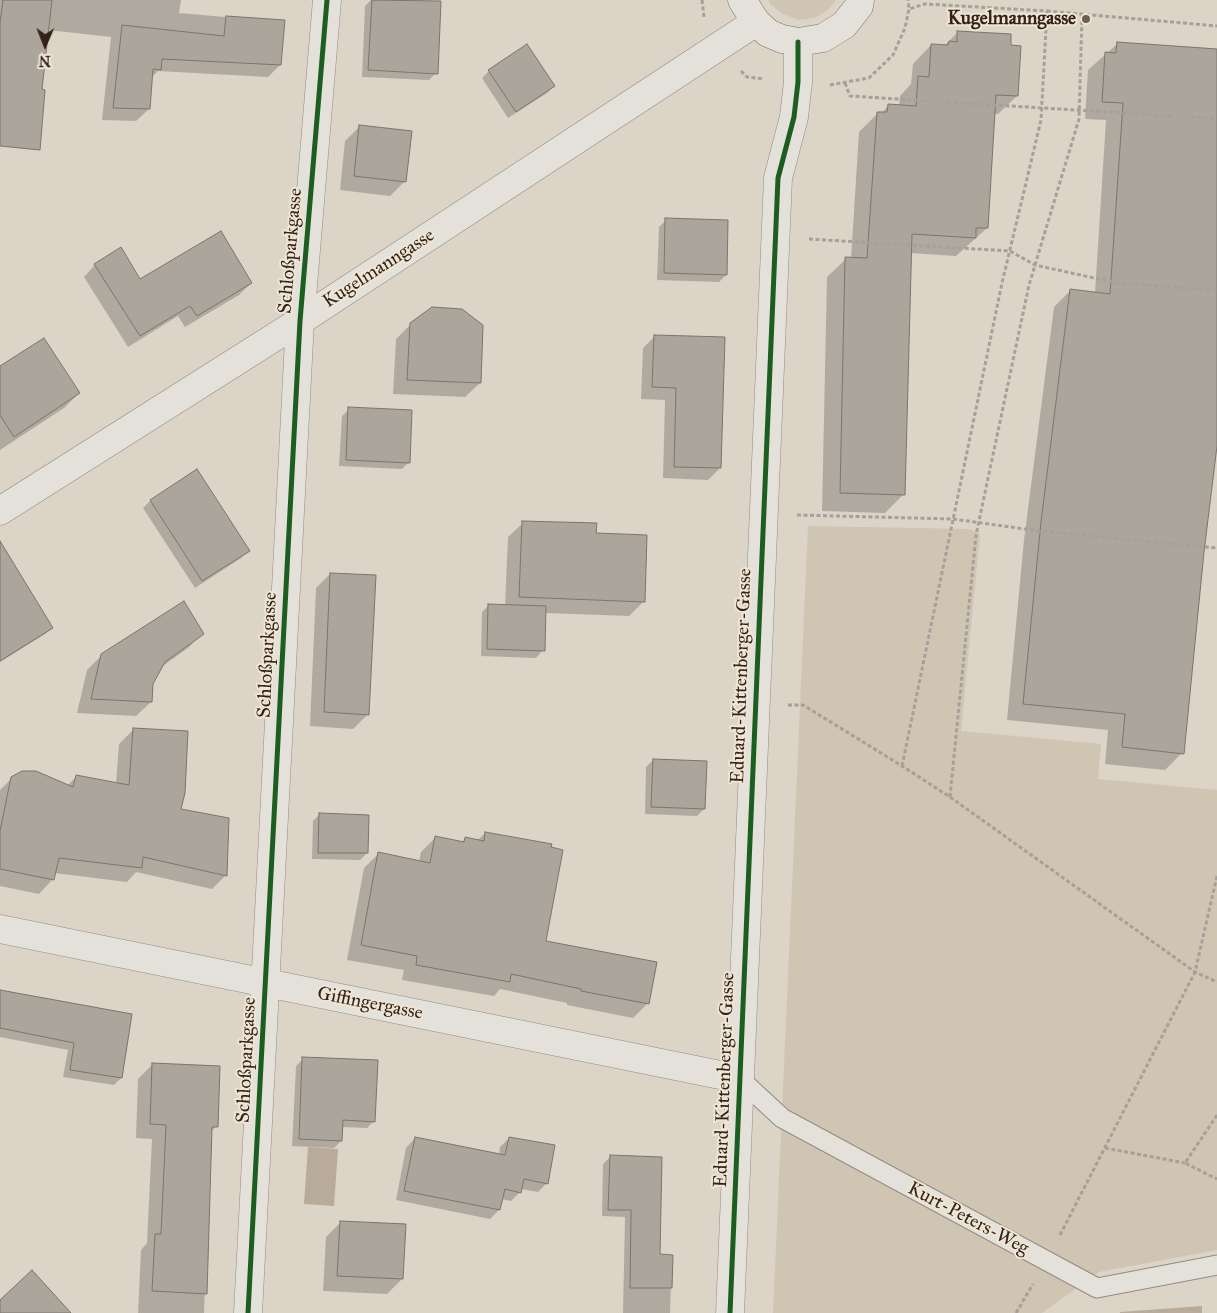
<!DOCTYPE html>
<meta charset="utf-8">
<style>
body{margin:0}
#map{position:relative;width:1217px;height:1313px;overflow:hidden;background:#dcd4c7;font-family:"IM FELL Great Primer",serif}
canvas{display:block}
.north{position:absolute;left:20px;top:20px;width:50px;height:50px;-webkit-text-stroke:4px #eee5d5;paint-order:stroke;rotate:181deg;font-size:14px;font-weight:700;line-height:20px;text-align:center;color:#342218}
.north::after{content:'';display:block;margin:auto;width:18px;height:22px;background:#342218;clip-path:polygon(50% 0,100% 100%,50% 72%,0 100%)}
</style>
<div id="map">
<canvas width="1217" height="1313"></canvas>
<div class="north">N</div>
</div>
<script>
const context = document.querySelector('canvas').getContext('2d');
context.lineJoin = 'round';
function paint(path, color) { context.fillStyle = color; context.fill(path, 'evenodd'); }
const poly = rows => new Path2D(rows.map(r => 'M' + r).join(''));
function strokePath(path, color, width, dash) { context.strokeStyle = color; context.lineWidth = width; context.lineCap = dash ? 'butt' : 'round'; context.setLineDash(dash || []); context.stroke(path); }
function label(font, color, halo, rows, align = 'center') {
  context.font = font + ' "IM FELL Great Primer",serif'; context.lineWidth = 4; context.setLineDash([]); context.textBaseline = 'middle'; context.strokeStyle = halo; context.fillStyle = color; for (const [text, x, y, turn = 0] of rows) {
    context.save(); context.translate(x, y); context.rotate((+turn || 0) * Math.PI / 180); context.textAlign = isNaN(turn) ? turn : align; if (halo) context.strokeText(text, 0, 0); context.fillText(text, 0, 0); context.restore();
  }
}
const green = poly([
 [769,0,836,0,829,9,815,18,799,20,783,14,770,4],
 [808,526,970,529,980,534,961,731,1101,744,1098,779,1217,790,1217,1250,1099,1272,1042,1313,773,1313]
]);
const water = poly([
 [308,1147,338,1149,334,1206,304,1204],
 [1202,1306,1202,1313,1120,1313,1120,1312]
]);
const shadow = poly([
 [0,0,181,0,179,13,283,22,280,65,268,77,158,71,151,78,149,109,136,121,102,120,111,37,48,30,0,139],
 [371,0,440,2,436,73,429,80,362,77,365,6],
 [958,32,1010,47,1017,96,998,114,994,114,987,228,956,256,910,253,904,494,885,513,822,511,827,277,846,259,851,259,859,132,877,114,881,114,888,106,899,106,900,96,911,84,913,64,931,45,944,46],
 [1117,44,1217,50,1217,435,1202,552,1182,753,1165,770,1105,764,1108,730,1007,720,1024,540,1054,307,1071,290,1095,293,1106,120,1085,119,1088,70],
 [489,71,554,86,547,93,508,118,482,78],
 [359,127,405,181,390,196,340,190,345,141],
 [666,220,726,275,719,282,657,280,659,227],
 [95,265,140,280,251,283,239,295,185,327,178,316,128,347,84,277],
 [411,324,480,383,465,397,393,394,396,339],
 [655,336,720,468,708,480,663,478,665,400,641,399,643,348],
 [0,368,79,393,64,408,0,450],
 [349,409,409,462,402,469,339,466,342,416],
 [150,501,248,551,241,558,195,588,143,508],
 [523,523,595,535,643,602,629,616,545,613,543,650,536,658,481,656,482,612,489,605,505,606,508,537],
 [330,574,368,714,353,729,310,726,316,588],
 [0,576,52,627,45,634,0,662],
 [202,634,188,648,160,668,152,684,151,702,136,716,77,713,87,670,102,655],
 [133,730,180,810,226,875,212,889,136,872,127,882,54,873,53,879,39,894,0,886,0,790,12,778,67,786,77,776,116,784,119,744],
 [653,760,704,809,697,816,645,814,646,767],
 [320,814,367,853,360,860,312,859,313,821],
 [485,833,550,848,545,942,648,1003,633,1018,567,1005,567,1003,500,989,494,996,402,980,404,970,347,960,364,868,379,853,419,862,421,852,436,837,462,842,465,839,477,841],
 [0,991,131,1015,121,1078,114,1085,63,1077,68,1050,0,1037],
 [303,1059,374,1121,367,1128,341,1127,341,1141,334,1148,292,1146,296,1066],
 [153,1064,216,1126,211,1132,204,1313,138,1313,141,1250,147,1243,152,1139,136,1138,138,1079],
 [415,1138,499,1155,500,1147,509,1138,547,1183,538,1192,521,1189,520,1192,511,1201,501,1199,499,1210,490,1219,396,1200,406,1148],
 [610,1157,658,1255,672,1256,670,1313,623,1313,625,1217,602,1216,603,1164],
 [341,1222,402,1279,387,1294,323,1291,326,1237]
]);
const building = poly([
 [3,0,52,0,42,89,45,90,40,150,0,146,0,23,3,0],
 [372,0,441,1,438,74,368,70,372,0],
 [226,16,285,20,281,65,162,59,161,70,153,69,150,109,113,108,122,25,224,36,226,16],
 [957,31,1011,34,1011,45,1021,46,1018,96,996,95,988,228,976,228,976,238,912,234,905,495,840,493,845,257,867,258,877,112,887,112,888,104,916,106,918,76,929,77,931,44,948,45,949,41,957,42,957,31],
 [1117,42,1217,49,1217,446,1204,552,1184,754,1122,747,1125,714,1023,704,1041,522,1070,289,1110,294,1123,103,1102,102,1105,52,1116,53,1117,42],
 [527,44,555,86,516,112,488,70,527,44],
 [359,125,412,131,406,182,354,176,359,125],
 [665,218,728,220,727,275,664,273,665,218],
 [221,231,252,283,197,316,190,306,140,336,94,264,121,247,140,279,221,231],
 [432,307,462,309,483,325,481,383,407,380,410,323,432,307],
 [654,335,725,337,721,468,674,467,676,388,652,387,654,335],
 [44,338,80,393,14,437,0,415,0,366,44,338],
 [348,407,412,410,410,463,346,460,348,407],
 [197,469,250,551,202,581,150,500,197,469],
 [522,521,597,523,596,533,647,535,645,602,519,597,522,521],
 [0,541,53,628,0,661,0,541],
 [330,573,376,575,369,715,324,712,330,573],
 [184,601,204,634,165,662,153,684,152,702,91,699,101,654,184,601],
 [488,604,546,606,545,651,487,649,488,604],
 [133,728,188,731,185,793,181,809,229,818,227,876,143,857,142,868,59,858,54,880,0,869,0,831,11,777,22,771,36,771,73,787,76,775,129,785,133,728],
 [653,759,707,761,705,809,651,807,653,759],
 [319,813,369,815,368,853,318,853,319,813],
 [485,832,552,844,551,847,563,850,546,941,657,962,649,1004,581,991,581,989,511,974,510,982,416,965,417,956,361,945,378,852,430,863,435,836,464,842,465,837,484,841,485,832],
 [0,990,132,1014,122,1078,70,1070,74,1043,0,1028,0,990],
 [302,1057,378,1060,375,1122,343,1120,342,1141,299,1139,302,1057],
 [152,1063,220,1066,218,1127,212,1127,207,1294,152,1291,155,1234,161,1234,166,1125,150,1124,152,1063],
 [415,1137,505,1155,509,1137,555,1145,548,1184,524,1179,521,1193,505,1189,500,1210,404,1191,415,1137],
 [610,1155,662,1157,660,1254,673,1255,672,1288,630,1288,631,1210,608,1210,610,1155],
 [340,1221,406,1224,403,1279,337,1276,340,1221],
 [32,1270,71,1313,0,1313,0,1300,32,1270]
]);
const path = poly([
 [702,0,704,17],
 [1047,11,1217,26],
 [741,71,747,77,764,79],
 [845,83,850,96,928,101],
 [830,85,869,78,893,55,905,28,909,9,908,0],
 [947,102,1172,116],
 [1191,117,1217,119],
 [809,239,1010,251,1035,265,1117,283,1217,290],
 [797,515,953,519,1039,531,1217,548],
 [788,705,803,705,902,766,950,797,1195,972,1217,982],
 [902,766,1002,283,1041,120,1047,11,925,4,909,9],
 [950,797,976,535,1029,285,1079,119,1082,15],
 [1217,1115,1185,1163,1217,1179],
 [1105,1148,1185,1163],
 [1060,1235,1195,972,1217,876],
 [1016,1313,1033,1284]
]);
const lane = poly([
 [740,1079,782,1118,1097,1288,1217,1265]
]);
const street = poly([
 [0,511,300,321,756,22],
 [0,929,740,1079],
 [248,1313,300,321,327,0],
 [730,1313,778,178,794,117,798,82,798,42]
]);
const secondary = poly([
 [742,0,756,22,768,33,782,39,798,42,823,38,844,25,859,6,860,0]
]);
const cycleway = poly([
 [248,1313,300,321,327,0],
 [730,1313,778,178,794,117,798,82,798,42]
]);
const markers = [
 [1086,19,5,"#6f6055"]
];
const poiNames = [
 ["Kugelmanngasse",1076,19]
];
const streetNames = [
 ["Schloßparkgasse",291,251,-85],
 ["Kugelmanngasse",379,269,-33],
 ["Schloßparkgasse",268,655,-87],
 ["Eduard-Kittenberger-Gasse",742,676,-88],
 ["Giffingergasse",370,1004,11],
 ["Schloßparkgasse",247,1060,-87],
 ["Eduard-Kittenberger-Gasse",725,1080,-88],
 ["Kurt-Peters-Weg",968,1219,28]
];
paint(green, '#d0c5b3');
paint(water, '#b8ab9a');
paint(shadow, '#0003');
paint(building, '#aca59c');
strokePath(building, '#7b746c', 1);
strokePath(lane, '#928b83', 21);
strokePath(street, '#928b83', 29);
strokePath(secondary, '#7b746c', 29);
strokePath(path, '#a5a09a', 3, [4, 2.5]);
strokePath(lane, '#e4e1da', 19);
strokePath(street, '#e4e1da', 28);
strokePath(secondary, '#e4e1da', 28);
strokePath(cycleway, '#1b5e20', 5);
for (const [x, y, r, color] of markers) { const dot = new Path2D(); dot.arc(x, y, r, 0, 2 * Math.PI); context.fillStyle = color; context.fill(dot); strokePath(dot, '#eee5d5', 2); }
label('bold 19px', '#342218', '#eee5d5', poiNames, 'right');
label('19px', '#342218', '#eee5d5', streetNames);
</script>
